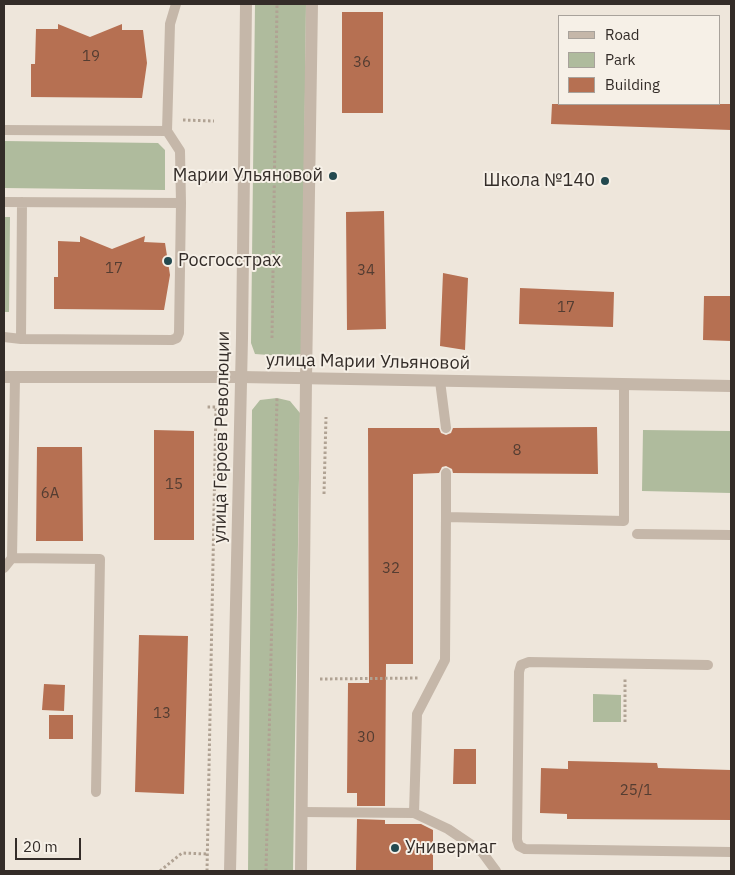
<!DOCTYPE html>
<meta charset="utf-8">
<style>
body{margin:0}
#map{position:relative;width:735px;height:875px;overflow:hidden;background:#eee6db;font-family:"IBM Plex Sans",sans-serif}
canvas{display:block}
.frame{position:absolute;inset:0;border:5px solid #332c28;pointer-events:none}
.legend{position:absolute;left:558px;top:15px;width:162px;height:90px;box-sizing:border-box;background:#f6f0e7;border:1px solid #a8a29b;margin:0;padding:6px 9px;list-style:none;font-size:15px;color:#332c28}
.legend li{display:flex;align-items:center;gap:10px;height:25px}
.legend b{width:25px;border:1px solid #a8a29b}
.scale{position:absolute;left:15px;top:838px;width:66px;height:22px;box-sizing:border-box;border:2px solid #332c28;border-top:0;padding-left:6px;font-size:15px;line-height:18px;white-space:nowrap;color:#332c28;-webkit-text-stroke:4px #f6f0e7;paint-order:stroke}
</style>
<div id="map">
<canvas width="735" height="875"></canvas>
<div class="frame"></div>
<ul class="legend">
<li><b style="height:6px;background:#c5b7a9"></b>Road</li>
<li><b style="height:14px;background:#afbb9d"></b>Park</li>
<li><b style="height:14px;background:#b67052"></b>Building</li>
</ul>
<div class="scale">20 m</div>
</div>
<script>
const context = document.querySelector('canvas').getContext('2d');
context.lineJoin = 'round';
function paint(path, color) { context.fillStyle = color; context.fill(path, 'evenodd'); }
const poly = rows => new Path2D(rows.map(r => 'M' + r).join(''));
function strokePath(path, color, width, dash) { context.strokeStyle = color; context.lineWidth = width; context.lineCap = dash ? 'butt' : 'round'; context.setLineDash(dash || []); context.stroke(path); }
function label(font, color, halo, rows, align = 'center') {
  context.font = font + ' "IBM Plex Sans",sans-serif'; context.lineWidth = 4; context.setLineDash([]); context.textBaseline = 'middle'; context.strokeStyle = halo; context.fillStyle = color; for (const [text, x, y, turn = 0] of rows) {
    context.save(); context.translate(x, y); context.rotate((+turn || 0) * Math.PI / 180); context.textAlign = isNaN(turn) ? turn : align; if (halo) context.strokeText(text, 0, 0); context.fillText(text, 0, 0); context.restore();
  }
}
const green = poly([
 [255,4,306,4,302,354,283,356,255,354,251,343],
 [4,141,158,143,165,150,165,190,4,188],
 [4,217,10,217,9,312,4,312],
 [277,398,290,401,300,413,293,871,248,871,252,410,260,400],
 [643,430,731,431,731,493,642,491],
 [593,694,621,695,621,722,593,722]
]);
const building = poly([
 [342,12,383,12,383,113,342,113],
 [58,24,90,37,122,24,122,30,143,30,147,63,142,98,31,97,31,64,35,64,36,29,58,29],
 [552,104,731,104,731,130,551,124],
 [384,211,386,329,347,330,346,212],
 [80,236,112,249,145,236,144,242,165,243,170,275,164,310,54,309,54,277,58,277,58,241,80,242],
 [443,273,468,278,465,350,440,346],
 [520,288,614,292,613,327,519,324],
 [704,296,731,296,731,341,703,340],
 [597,427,598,474,453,473,452,469,446,466,442,467,439,473,413,474,413,664,386,664,385,806,357,806,357,793,347,793,348,683,369,683,368,428,439,428,441,433,446,435,451,433,453,428],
 [154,430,194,431,194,540,154,540],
 [37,447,82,447,83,541,36,541],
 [139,635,188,636,184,794,135,792],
 [44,684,65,685,64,711,42,710],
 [49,715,73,715,73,739,49,739],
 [454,749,476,749,476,784,453,784],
 [568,761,657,763,658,768,731,770,731,820,567,819,567,814,540,813,541,768,568,769],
 [357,819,385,820,385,824,421,824,433,830,433,871,356,871]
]);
const path = poly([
 [183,120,214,121],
 [195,181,214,181],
 [272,338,277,4],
 [324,494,326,417],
 [320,679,420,678],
 [625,722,625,679],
 [160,871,182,853,207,854],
 [207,871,216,407,207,407],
 [266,871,277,398]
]);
const service = poly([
 [4,130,167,131,170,24,176,4],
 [4,202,181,203,180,151,167,131],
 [4,337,21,339,172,340,177,338,179,333,181,203],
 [21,339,22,202],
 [440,381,446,428],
 [446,517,446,473],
 [637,534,731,535],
 [12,558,100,559,96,792],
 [4,568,12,558,15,377],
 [708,665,529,662,521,665,519,672,517,840,519,846,525,849,731,852],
 [302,812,414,813,417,714,445,660,446,517,624,521,624,384],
 [414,813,448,829,482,852,496,871]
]);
const minor = poly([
 [4,377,241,377,731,386]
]);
const tertiary = poly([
 [230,871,242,338,246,4],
 [301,871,306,379,312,4]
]);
const markers = [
 [333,176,5,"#23494f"],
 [605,181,5,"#23494f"],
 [168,261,5,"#23494f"],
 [395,848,5,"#23494f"]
];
const numberNames = [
 ["19",91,57],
 ["36",362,63],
 ["17",114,269],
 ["34",366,271],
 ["17",566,308],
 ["8",517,451],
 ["15",174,485],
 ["6А",50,494],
 ["32",391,569],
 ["13",162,714],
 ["30",366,738],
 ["25/1",636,791]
];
const poiNames = [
 ["Марии Ульяновой",323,176],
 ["Школа №140",595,181],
 ["Росгосстрах",178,261,"left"],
 ["Универмаг",405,848,"left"]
];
const streetNames = [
 ["улица Марии Ульяновой",368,362,1],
 ["улица Героев Революции",222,437,-89]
];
paint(green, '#afbb9d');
paint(building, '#b67052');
strokePath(path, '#b0a293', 3, [2.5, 2.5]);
strokePath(service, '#c5b7a9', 10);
strokePath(minor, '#c5b7a9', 12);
strokePath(tertiary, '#c5b7a9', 12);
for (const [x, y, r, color] of markers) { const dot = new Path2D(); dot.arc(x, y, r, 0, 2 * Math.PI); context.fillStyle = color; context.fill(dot); strokePath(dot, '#f6f0e7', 2); }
label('15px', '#543d32', null, numberNames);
label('18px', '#332c28', '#f6f0e7', poiNames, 'right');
label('18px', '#332c28', '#f6f0e7', streetNames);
</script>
